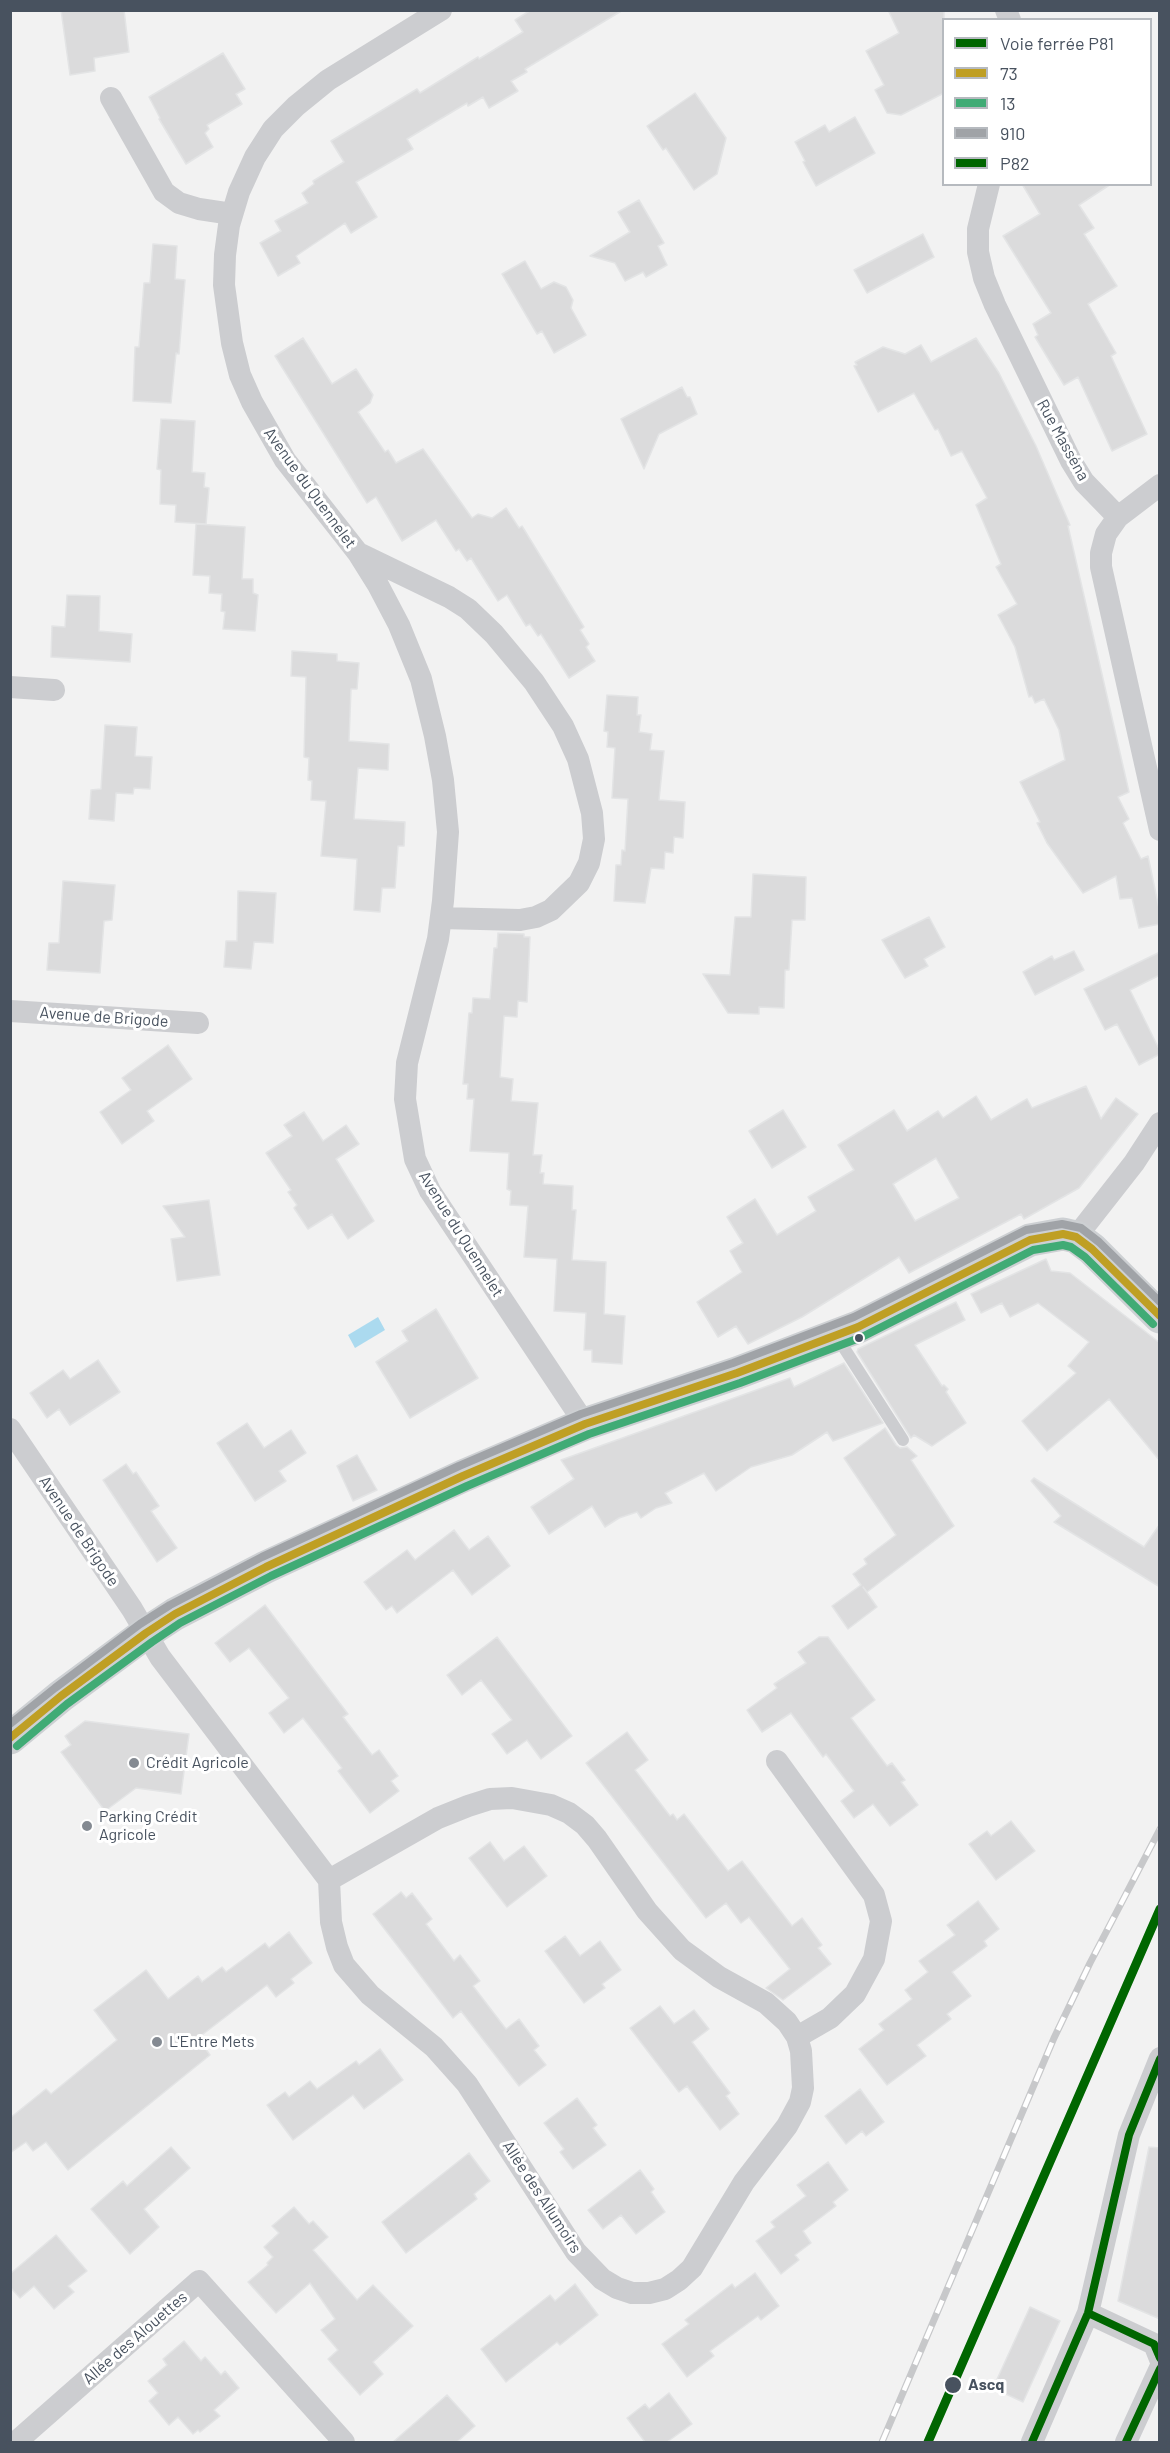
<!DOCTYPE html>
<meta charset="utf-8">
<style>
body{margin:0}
#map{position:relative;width:1170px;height:2453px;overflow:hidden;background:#f2f2f2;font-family:Barlow,sans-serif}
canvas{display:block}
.frame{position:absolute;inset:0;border:12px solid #48525f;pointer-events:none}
.legend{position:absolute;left:942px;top:18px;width:210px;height:168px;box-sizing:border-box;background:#fff;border:2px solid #b6babf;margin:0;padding:8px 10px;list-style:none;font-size:18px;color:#48525f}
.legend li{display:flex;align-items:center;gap:12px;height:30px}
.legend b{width:30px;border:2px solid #b6babf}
</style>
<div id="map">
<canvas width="1170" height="2453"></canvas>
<div class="frame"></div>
<ul class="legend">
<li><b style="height:8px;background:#060"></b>Voie ferrée P81</li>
<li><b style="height:8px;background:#bf9f24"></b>73</li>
<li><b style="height:8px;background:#40ab75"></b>13</li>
<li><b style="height:8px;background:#a0a3a7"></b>910</li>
<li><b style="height:8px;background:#060"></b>P82</li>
</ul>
</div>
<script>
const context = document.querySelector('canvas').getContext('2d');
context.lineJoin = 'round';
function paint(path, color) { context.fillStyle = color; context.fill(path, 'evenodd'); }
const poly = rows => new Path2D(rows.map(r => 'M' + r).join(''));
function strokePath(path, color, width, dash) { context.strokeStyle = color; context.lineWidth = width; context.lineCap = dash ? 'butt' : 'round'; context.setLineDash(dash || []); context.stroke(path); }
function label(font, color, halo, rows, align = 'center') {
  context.font = font + ' Barlow,sans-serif'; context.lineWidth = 6; context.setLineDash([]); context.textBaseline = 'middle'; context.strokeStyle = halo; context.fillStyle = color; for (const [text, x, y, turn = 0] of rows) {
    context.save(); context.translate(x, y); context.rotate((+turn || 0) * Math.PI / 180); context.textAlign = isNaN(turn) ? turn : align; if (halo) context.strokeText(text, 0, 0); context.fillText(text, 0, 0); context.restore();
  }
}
const water = poly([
 [378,1317,385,1330,355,1348,348,1335]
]);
const building = poly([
 [61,10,124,10,129,52,94,58,95,71,70,75,61,10],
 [531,10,623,10,525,69,527,72,511,81,518,91,501,101,489,108,483,97,468,106,467,103,407,139,413,149,356,182,377,217,351,233,345,223,296,256,300,263,278,276,260,243,281,231,275,221,308,203,302,193,314,184,313,181,344,162,331,141,417,89,420,93,478,57,479,59,523,32,515,20,531,10],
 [888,10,944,10,944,93,901,115,887,113,875,90,884,85,866,51,899,33,888,10],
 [223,53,245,89,236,94,242,104,207,125,209,129,205,133,213,147,186,164,159,119,160,118,149,97,223,53],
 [695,93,726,138,717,174,694,190,666,148,663,150,647,126,695,93],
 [855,117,875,153,816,186,803,162,805,161,795,142,825,125,829,132,855,117],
 [1022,184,1111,184,1079,205,1094,228,1084,234,1117,286,1088,304,1116,353,1111,356,1147,434,1112,451,1078,377,1064,385,1035,337,1038,335,1033,324,1051,313,1003,236,1040,214,1022,184],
 [639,200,664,243,658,246,667,265,646,277,643,272,625,281,615,263,590,256,630,232,618,212,639,200],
 [923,234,934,257,867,293,854,270,923,234],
 [153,244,177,246,175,279,185,280,179,354,176,353,171,403,133,401,135,347,139,347,144,283,150,283,153,244],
 [525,261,541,289,554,282,566,287,573,300,571,308,586,335,554,353,542,331,537,334,502,274,525,261],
 [303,338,332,384,356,369,373,395,370,403,358,412,385,452,388,450,396,463,423,449,472,518,478,514,492,518,506,508,519,528,522,526,584,627,580,630,589,644,586,647,595,661,569,678,541,634,538,636,530,624,526,626,507,595,498,601,471,558,467,561,459,549,456,551,436,520,402,541,376,497,367,503,275,356,303,338],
 [976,338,999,373,1036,446,1070,525,1068,526,1129,792,1118,797,1129,819,1123,823,1141,859,1148,856,1160,913,1160,924,1139,928,1132,898,1120,899,1116,876,1083,893,1047,843,1037,823,1040,822,1020,782,1065,760,1059,730,1044,699,1035,703,1032,696,1029,697,1015,647,998,615,1017,604,996,567,1001,564,976,505,987,498,962,451,951,456,938,429,935,430,914,393,878,412,854,366,857,365,855,362,883,347,905,354,921,345,931,362,976,338],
 [682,387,687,397,690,397,697,414,659,434,644,469,621,419,682,387],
 [161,419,195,421,192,472,205,473,204,487,209,488,206,524,175,522,176,505,160,504,161,470,157,469,161,419],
 [196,524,245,527,242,579,253,579,253,593,258,595,255,631,223,629,225,612,221,611,222,594,209,593,210,576,193,575,196,524],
 [67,595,100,596,99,631,132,634,130,662,51,657,52,626,65,627,67,595],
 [292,651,337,654,337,661,359,663,357,689,351,689,349,741,389,744,388,770,358,768,354,819,405,822,404,846,398,846,395,888,382,888,380,912,354,910,357,859,321,856,326,801,311,800,312,781,308,780,309,758,304,757,306,677,291,676,292,651],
 [607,695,638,697,637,715,641,715,639,732,652,734,650,750,664,751,659,800,685,802,683,838,674,837,673,853,665,852,664,869,651,868,645,903,614,901,616,865,621,865,622,850,625,851,628,799,612,798,615,748,607,747,608,732,604,731,607,695],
 [105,725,137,727,135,756,152,757,150,789,134,788,133,794,116,793,114,821,89,819,91,790,101,789,105,725],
 [753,874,806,877,805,920,792,920,789,970,785,970,784,1008,759,1007,759,1014,728,1013,703,974,730,975,735,917,751,917,753,874],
 [63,881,115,885,112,920,104,921,100,973,47,970,49,943,59,943,63,881],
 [238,891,276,893,273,943,254,942,251,969,224,967,226,941,237,941,238,891],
 [929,917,945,947,924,959,928,966,905,978,882,940,929,917],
 [498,933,524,934,524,937,530,937,527,1002,518,1001,517,1017,504,1016,500,1077,513,1079,511,1101,538,1103,533,1155,542,1155,540,1173,544,1173,543,1184,573,1186,572,1210,576,1210,572,1260,606,1262,604,1314,625,1316,622,1364,592,1362,592,1350,584,1350,586,1313,554,1311,557,1259,524,1257,528,1206,510,1205,511,1191,507,1189,509,1153,470,1151,474,1099,467,1099,468,1084,463,1084,469,1013,472,1013,473,998,490,999,494,948,497,948,498,933],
 [1074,951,1084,970,1035,995,1023,972,1052,956,1054,960,1074,951],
 [1160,952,1160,975,1130,990,1160,1051,1160,1054,1139,1065,1117,1024,1105,1030,1084,989,1160,952],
 [168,1045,192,1079,147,1111,154,1121,122,1144,100,1112,131,1090,122,1078,168,1045],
 [1086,1086,1101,1119,1116,1098,1138,1114,1079,1188,1024,1219,1021,1214,909,1273,899,1257,802,1317,748,1344,736,1326,718,1337,697,1302,742,1272,730,1251,743,1243,727,1217,755,1199,777,1235,816,1211,808,1197,854,1170,838,1145,894,1110,907,1131,938,1111,943,1118,976,1096,991,1120,1027,1099,1032,1108,1086,1086],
 [936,1158,959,1198,915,1221,893,1184,936,1158],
 [783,1110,806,1147,772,1168,749,1131,783,1110],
 [304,1112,323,1141,346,1125,359,1144,336,1159,374,1221,348,1239,332,1214,308,1229,294,1208,297,1205,288,1192,291,1190,266,1153,292,1136,284,1125,304,1112],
 [209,1200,220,1275,177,1281,171,1239,185,1237,163,1206,209,1200],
 [1046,1259,1051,1271,1070,1273,1160,1343,1160,1461,1109,1399,1047,1451,1022,1421,1076,1373,1068,1366,1089,1342,1038,1303,1010,1317,1002,1303,981,1313,971,1294,1046,1259],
 [956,1302,965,1320,915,1345,942,1386,944,1385,948,1389,946,1392,966,1423,932,1446,914,1435,911,1438,857,1352,858,1349,956,1302],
 [436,1309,478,1378,410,1418,376,1362,408,1341,402,1331,436,1309],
 [98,1360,120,1392,70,1425,59,1409,47,1418,30,1393,63,1370,70,1379,98,1360],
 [844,1363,883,1423,833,1441,827,1432,792,1455,751,1467,716,1491,704,1473,665,1493,672,1503,656,1508,641,1518,637,1512,619,1518,605,1527,592,1506,549,1534,531,1507,574,1479,561,1460,790,1378,794,1387,844,1363],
 [247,1423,264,1448,291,1430,306,1453,279,1471,286,1481,255,1501,217,1443,247,1423],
 [885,1428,896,1445,900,1448,907,1447,917,1456,911,1460,954,1526,867,1592,863,1587,877,1607,848,1629,832,1606,861,1585,853,1574,867,1564,864,1559,896,1535,844,1458,885,1428],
 [357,1455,377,1490,353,1501,337,1466,357,1455],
 [126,1464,133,1474,136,1472,159,1506,151,1511,177,1548,157,1562,103,1480,126,1464],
 [1034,1478,1144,1547,1160,1524,1160,1587,1054,1522,1061,1516,1031,1481,1034,1478],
 [454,1530,469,1550,488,1536,510,1566,472,1595,453,1570,397,1613,392,1606,386,1610,364,1582,407,1550,415,1560,454,1530],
 [265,1605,348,1714,343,1717,372,1755,379,1750,398,1776,391,1781,399,1791,370,1813,338,1771,342,1768,303,1718,284,1733,269,1713,289,1698,249,1648,230,1662,215,1643,265,1605],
 [497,1637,572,1736,541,1759,527,1740,507,1754,492,1734,512,1720,481,1680,462,1695,447,1675,497,1637],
 [819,1637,828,1637,875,1700,851,1718,887,1766,892,1763,905,1780,901,1782,918,1805,890,1826,873,1804,854,1818,841,1801,854,1791,826,1754,823,1757,791,1713,762,1732,747,1710,777,1688,774,1684,806,1663,798,1652,819,1637],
 [85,1721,189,1734,181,1794,136,1788,105,1811,61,1752,71,1745,65,1736,85,1721],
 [627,1732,648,1760,635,1770,670,1816,673,1814,677,1820,684,1814,728,1871,742,1861,792,1926,802,1918,822,1945,818,1948,831,1964,783,2000,766,1988,790,1969,749,1917,741,1923,726,1903,706,1918,586,1763,627,1732],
 [1011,1821,1035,1851,996,1880,969,1844,987,1831,991,1836,1011,1821],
 [490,1842,504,1861,524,1846,547,1876,507,1907,469,1858,490,1842],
 [401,1892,406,1898,412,1893,432,1919,426,1924,454,1961,460,1955,480,1981,473,1986,506,2029,519,2019,539,2046,534,2050,546,2065,519,2086,461,2011,453,2018,373,1914,401,1892],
 [978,1901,999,1929,984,1941,987,1946,952,1972,971,1996,947,2014,951,2019,917,2045,926,2056,887,2085,859,2049,884,2030,879,2024,912,1999,905,1990,928,1972,919,1961,955,1935,947,1925,978,1901],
 [289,1932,312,1963,291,1979,294,1983,276,1997,267,1985,198,2038,210,2055,68,2170,46,2142,33,2151,26,2142,10,2153,10,2118,46,2089,51,2094,117,2040,94,2010,146,1970,168,1999,198,1976,202,1982,222,1967,226,1972,265,1943,269,1948,289,1932],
 [565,1936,580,1956,600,1941,621,1970,602,1984,605,1988,584,2003,545,1951,565,1936],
 [660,2006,674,2024,694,2010,709,2029,692,2042,730,2093,726,2096,739,2114,720,2130,687,2086,679,2092,630,2028,660,2006],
 [380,2049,403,2080,364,2109,353,2095,293,2140,267,2105,285,2092,289,2097,310,2081,317,2089,356,2061,359,2065,380,2049],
 [860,2089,884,2122,866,2136,862,2131,846,2144,825,2116,860,2089],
 [577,2098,597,2125,593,2128,606,2145,573,2169,560,2152,564,2149,544,2123,577,2098],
 [171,2147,190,2168,144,2209,159,2227,130,2254,91,2209,123,2181,127,2186,171,2147],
 [1149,2147,1160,2148,1160,2319,1118,2301,1149,2147],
 [469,2153,490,2181,474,2194,477,2199,406,2253,382,2222,469,2153],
 [828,2162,848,2190,833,2202,836,2206,803,2231,811,2243,795,2255,799,2260,781,2274,756,2241,775,2227,771,2222,806,2196,797,2185,828,2162],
 [640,2170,654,2189,651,2192,665,2212,636,2234,621,2215,603,2229,588,2210,640,2170],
 [294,2207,309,2224,313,2221,328,2237,313,2250,357,2300,373,2285,413,2326,373,2362,383,2374,360,2395,328,2359,338,2350,321,2330,335,2319,310,2283,276,2313,248,2282,268,2265,267,2263,273,2257,264,2247,279,2233,272,2226,294,2207],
 [56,2235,87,2271,68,2286,74,2292,54,2309,34,2286,20,2298,10,2287,10,2274,56,2235],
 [755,2273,779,2306,761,2320,758,2316,710,2351,714,2356,687,2377,662,2344,689,2324,685,2320,732,2284,735,2288,755,2273],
 [575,2284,598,2315,560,2345,557,2342,506,2382,481,2349,550,2295,555,2301,575,2284],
 [1030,2307,1060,2321,1023,2402,993,2388,1030,2307],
 [184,2341,201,2361,205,2357,221,2375,225,2371,239,2388,214,2410,220,2416,200,2432,198,2430,193,2434,178,2417,169,2425,149,2401,158,2393,148,2381,167,2365,163,2359,184,2341],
 [669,2393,692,2424,667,2442,645,2442,627,2418,645,2404,649,2409,669,2393],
 [447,2395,475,2426,457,2442,393,2442,447,2395]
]);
const lane = poly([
 [837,1337,903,1440]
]);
const street = poly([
 [441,10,328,80,296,106,273,129,255,157,239,192,229,225,225,255,224,285,232,343,240,375,252,402,285,460,358,553,378,585,399,625,421,679,435,736,443,780,448,832,443,901,438,939,407,1063,405,1099,415,1159,430,1191,585,1424],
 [1006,10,1010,20],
 [111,98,164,192,179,203,199,209,232,214],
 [989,184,978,229,978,252,984,278,995,305,1071,461,1084,482,1118,517],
 [1160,485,1118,517,1106,534,1101,553,1101,567,1160,830],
 [358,553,449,597,468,609,494,634,534,682,563,726,578,759,592,813,594,839,589,863,579,883,551,910,536,917,520,920,441,918],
 [10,687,54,690],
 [10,1011,198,1023],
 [1076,1237,1134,1163,1160,1123],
 [10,1429,132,1609,160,1657,329,1880,331,1922,337,1947,344,1965,370,1995,434,2047,467,2084,576,2252,602,2279,617,2288,632,2293,649,2293,665,2289,679,2280,692,2268,744,2182,787,2126,800,2102,803,2088,801,2051,797,2037,787,2022,766,2003,719,1977,682,1950,647,1911,597,1839,585,1825,569,1813,551,1805,512,1798,490,1799,468,1806,438,1818,329,1880],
 [777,1761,874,1895,881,1921,874,1959,855,1994,830,2018,797,2037],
 [1088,2313,1154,2344,1160,2359],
 [16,2442,199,2281,344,2442],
 [1032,2442,1088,2313,1129,2135,1160,2058],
 [1126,2442,1160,2368]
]);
const secondary = poly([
 [10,1738,61,1696,146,1633,175,1614,266,1567,463,1476,585,1424,737,1373,858,1327,1030,1240,1063,1234,1076,1237,1092,1249,1160,1317]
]);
const rail = poly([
 [882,2442,1054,2038,1090,1963,1160,1829]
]);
const bus1 = poly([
 [10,1738,61,1696,146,1633,175,1614,266,1567,463,1476,585,1424,737,1373,858,1327,1030,1240,1063,1234,1076,1237,1092,1249,1160,1316]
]);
const bus2 = poly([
 [17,1746,67,1704,152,1642,180,1623,271,1576,467,1486,589,1434,740,1383,862,1337,1033,1250,1063,1245,1071,1247,1085,1257,1153,1324]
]);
const bus3 = poly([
 [10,1724,55,1688,140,1624,170,1605,262,1557,459,1466,581,1414,733,1363,854,1317,1026,1230,1062,1224,1081,1228,1099,1242,1160,1302]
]);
const bus4 = poly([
 [1088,2313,1154,2344,1160,2358],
 [1032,2442,1088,2313,1129,2135,1160,2059],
 [1126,2442,1160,2369]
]);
const rail1 = poly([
 [928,2442,1160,1909]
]);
const markers = [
 [859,1338,5,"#48525f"],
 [134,1763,6,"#848a92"],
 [87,1826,6,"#848a92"],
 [157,2042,6,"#848a92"],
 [953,2385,9,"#48525f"]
];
const streetNames = [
 ["Rue Masséna",1063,440,61],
 ["Avenue du Quennelet",310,488,54],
 ["Avenue de Brigode",104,1017,4],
 ["Avenue du Quennelet",461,1234,58],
 ["Avenue de Brigode",79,1531,56],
 ["Allée des Allumoirs",542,2197,57],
 ["Allée des Alouettes",135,2338,-41]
];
const poiNames = [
 ["Crédit Agricole",146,1763],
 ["Parking Crédit",99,1817],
 ["Agricole",99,1835],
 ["L'Entre Mets",169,2042]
];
const stopNames = [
 ["Ascq",968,2385]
];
paint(water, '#abdaef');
paint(building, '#dbdbdc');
strokePath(building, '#e3e4e5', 1.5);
strokePath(lane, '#cccdd0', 12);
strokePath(street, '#cccdd0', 22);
strokePath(secondary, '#cdd0d3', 33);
strokePath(rail, '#c7c8ca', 7);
strokePath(rail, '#fff', 4.5, [14]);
strokePath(bus1, '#bf9f24', 8);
strokePath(bus2, '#40ab75', 8);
strokePath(bus3, '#a0a3a7', 8);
strokePath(bus4, '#060', 8);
strokePath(rail1, '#060', 9);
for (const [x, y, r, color] of markers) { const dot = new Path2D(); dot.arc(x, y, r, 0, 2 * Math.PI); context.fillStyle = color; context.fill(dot); strokePath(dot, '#fff', 2); }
label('16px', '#48525f', '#fff', streetNames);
label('16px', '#48525f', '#fff', poiNames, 'left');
label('bold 16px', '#48525f', '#fff', stopNames, 'left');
</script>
